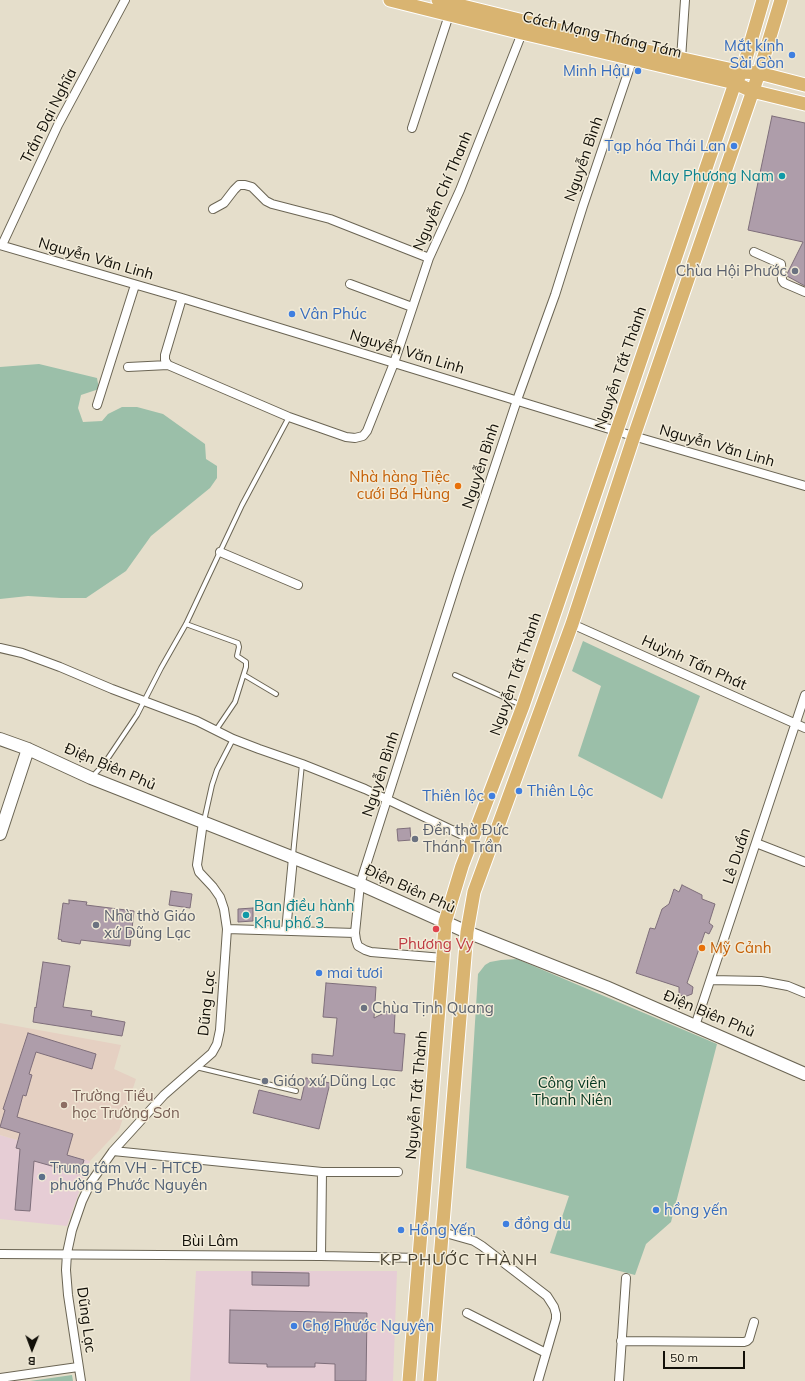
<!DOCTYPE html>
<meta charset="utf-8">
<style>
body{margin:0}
#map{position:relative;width:805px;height:1381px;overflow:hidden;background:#e5decb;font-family:Mulish,sans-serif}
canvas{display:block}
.north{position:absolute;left:12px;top:1329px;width:40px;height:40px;-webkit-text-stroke:3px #f2ebd8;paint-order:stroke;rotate:181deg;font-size:11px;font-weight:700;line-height:16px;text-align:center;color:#110f08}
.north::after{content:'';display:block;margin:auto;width:14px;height:18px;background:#110f08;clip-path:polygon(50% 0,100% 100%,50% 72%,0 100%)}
.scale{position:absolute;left:663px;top:1351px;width:82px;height:18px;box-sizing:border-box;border:2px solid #110f08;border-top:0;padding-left:5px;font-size:12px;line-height:14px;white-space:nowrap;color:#110f08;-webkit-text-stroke:3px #f2ebd8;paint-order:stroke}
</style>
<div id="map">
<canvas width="805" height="1381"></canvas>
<div class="north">B</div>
<div class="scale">50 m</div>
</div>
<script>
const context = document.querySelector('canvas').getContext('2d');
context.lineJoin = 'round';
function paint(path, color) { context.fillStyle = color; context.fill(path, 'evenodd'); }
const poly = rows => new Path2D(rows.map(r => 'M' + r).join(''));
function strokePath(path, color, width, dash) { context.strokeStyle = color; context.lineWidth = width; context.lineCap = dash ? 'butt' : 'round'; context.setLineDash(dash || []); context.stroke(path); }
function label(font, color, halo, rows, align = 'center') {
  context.font = font + ' Mulish,sans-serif'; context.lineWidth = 3; context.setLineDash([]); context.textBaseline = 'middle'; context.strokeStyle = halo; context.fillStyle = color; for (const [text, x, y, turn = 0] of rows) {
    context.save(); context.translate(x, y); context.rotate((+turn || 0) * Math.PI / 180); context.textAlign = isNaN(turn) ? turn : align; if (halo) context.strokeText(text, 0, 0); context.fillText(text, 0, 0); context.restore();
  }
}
const commercial = poly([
 [0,1135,90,1161,67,1226,0,1219],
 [196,1271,397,1271,393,1381,190,1381]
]);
const education = poly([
 [0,1023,121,1045,114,1069,136,1079,119,1130,90,1161,0,1135]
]);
const green = poly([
 [39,364,97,378,99,389,81,395,78,408,83,422,102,421,108,414,122,407,137,407,163,414,205,444,206,459,217,466,217,478,210,488,151,536,126,571,86,598,61,598,28,596,0,599,0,367],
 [583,641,700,696,662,799,578,756,601,686,572,671],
 [517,959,717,1044,671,1222,646,1244,635,1275,550,1253,569,1196,466,1168,478,974,485,965,490,962,501,960],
 [72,1375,73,1381,30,1381]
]);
const building = poly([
 [772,116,805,123,805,286,787,276,787,274,803,242,748,230,772,116],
 [410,828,411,840,398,841,397,829,410,828],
 [682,885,702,895,702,899,715,904,709,923,713,926,709,934,705,932,687,983,693,987,692,994,684,997,679,994,679,987,636,973,650,928,655,929,662,909,669,904,674,889,679,892,682,885],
 [171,891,192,894,190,908,169,905,171,891],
 [69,900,87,902,86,905,134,911,130,946,81,940,80,944,61,941,62,940,58,939,63,903,69,904,69,900],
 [253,908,253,921,238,922,238,909,253,908],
 [43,962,70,966,63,1007,92,1011,91,1016,125,1022,122,1036,33,1022,35,1007,36,1008,43,962],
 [326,983,376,987,374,1018,390,1010,395,1013,394,1033,405,1034,402,1071,312,1063,312,1054,333,1056,337,1018,323,1017,326,983],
 [28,1033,96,1054,92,1069,36,1052,29,1074,32,1075,26,1096,23,1095,17,1117,73,1134,67,1155,84,1160,80,1174,34,1161,30,1211,15,1210,20,1149,16,1148,20,1133,0,1127,5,1110,3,1109,28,1033],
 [306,1078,330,1083,319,1129,253,1113,259,1090,301,1100,306,1078],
 [252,1272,309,1273,309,1286,252,1285,252,1272],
 [230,1310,367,1313,366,1381,335,1381,335,1364,315,1363,315,1367,267,1367,267,1364,229,1363,230,1310]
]);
const lane = poly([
 [186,624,238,643,239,647,237,656,246,662,246,667,235,702,216,730],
 [244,675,276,694],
 [455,675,521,705],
 [92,777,104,764,137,715,161,668,186,624,242,505,289,417],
 [204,821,212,785,217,770,233,739],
 [293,855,302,764],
 [196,1067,296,1091]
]);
const street = poly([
 [681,59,685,0],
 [412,128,449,15],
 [213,209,224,203,234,190,239,185,245,185,252,187,266,201,272,204,330,219,429,258],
 [0,245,182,298,616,431,805,486],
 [2,245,58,125,125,0],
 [754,252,781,264,782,280,784,283,805,292],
 [350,284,412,307],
 [168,365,165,360,165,355,182,298],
 [128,367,168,365,289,417,346,437,355,438,363,436,367,431,394,363,429,258,460,190,522,33],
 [97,405,135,285],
 [220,552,298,585],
 [572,624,805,728],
 [0,648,22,653,60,667,112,689,197,721,233,739,259,749,302,764,365,789,473,840],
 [756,843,805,862],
 [227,929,355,933],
 [286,931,293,858],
 [443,958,371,952,365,950,358,946,356,940,355,933,360,884,458,577,517,400,555,295,583,206,633,58],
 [711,980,761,981,788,986,805,993],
 [695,1026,805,695],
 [113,1151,322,1172,398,1172],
 [442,1232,474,1241,482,1246,547,1296,554,1307,556,1314,556,1319,538,1381],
 [0,1254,321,1256,420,1258],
 [321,1256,322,1172],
 [467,1313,546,1353],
 [621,1341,744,1342,747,1341,749,1339,754,1322],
 [0,1378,78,1367],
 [81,1381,68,1295,66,1270,67,1253,72,1230,82,1201,91,1182,113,1151,164,1095,212,1053,217,1044,220,1030,227,929,224,909,220,897,213,887,199,872,197,865,203,822],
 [619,1381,626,1278]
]);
const secondary = poly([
 [0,739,28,749,91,778,360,884,467,932,606,987,805,1074],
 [0,834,28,749]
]);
const primary = poly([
 [390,0,522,33,735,83,752,91,805,104],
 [438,0,629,47,742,72,759,73,805,85],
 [409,1381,443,958,445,922,462,866,523,706,735,83,742,72,763,0],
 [430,1381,467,932,474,892,572,624,634,436,759,73,781,0]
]);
const markers = [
 [792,55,4,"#3f7fe0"],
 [638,71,4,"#3f7fe0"],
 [734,146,4,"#3f7fe0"],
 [782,176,4,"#0f9aa8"],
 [795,271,4,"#6b7280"],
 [292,314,4,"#3f7fe0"],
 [458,486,4,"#e8710a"],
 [519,791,4,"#3f7fe0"],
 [492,796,4,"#3f7fe0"],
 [415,839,4,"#6b7280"],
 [246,915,4,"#0f9aa8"],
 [96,925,4,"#6b7280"],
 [436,929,4,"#e0444e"],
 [702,948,4,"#e8710a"],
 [319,973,4,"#3f7fe0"],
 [364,1008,4,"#6b7280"],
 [265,1081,4,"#6b7280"],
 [64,1105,4,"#8d6e63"],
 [42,1177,4,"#5c6f8a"],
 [656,1210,4,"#3f7fe0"],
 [506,1224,4,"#3f7fe0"],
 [401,1230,4,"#3f7fe0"],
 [294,1326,4,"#3f7fe0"]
];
const streetNames = [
 ["Cách Mạng Tháng Tám",602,35,13],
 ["Trần Đại Nghĩa",49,116,-63],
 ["Nguyễn Bình",584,159,-71],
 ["Nguyễn Chí Thanh",443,191,-67],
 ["Nguyễn Văn Linh",96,259,16],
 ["Nguyễn Văn Linh",407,352,17],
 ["Nguyễn Tất Thành",621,368,-71],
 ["Nguyễn Văn Linh",717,446,16],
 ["Nguyễn Bình",481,466,-72],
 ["Huỳnh Tấn Phát",694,663,24],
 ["Nguyễn Tất Thành",516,674,-71],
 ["Điện Biên Phủ",110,767,23],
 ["Nguyễn Bình",381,774,-72],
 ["Lê Duẩn",737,856,-72],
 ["Điện Biên Phủ",410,889,24],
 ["Dũng Lạc",207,1003,-84],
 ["Điện Biên Phủ",709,1014,23],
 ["Nguyễn Tất Thành",417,1095,-85],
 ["Bùi Lâm",210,1241],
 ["Dũng Lạc",86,1320,82]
];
const shopNames = [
 ["Mắt kính",784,46,"right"],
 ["Sài Gòn",784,63,"right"],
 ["Minh Hậu",630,71,"right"],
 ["Tạp hóa Thái Lan",726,146,"right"],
 ["Vân Phúc",300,314],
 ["Thiên Lộc",527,791],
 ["Thiên lộc",484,796,"right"],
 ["mai tươi",327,973],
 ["hồng yến",664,1210],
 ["đồng du",514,1224],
 ["Hồng Yến",409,1230],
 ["Chợ Phước Nguyên",302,1326]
];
const cultureNames = [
 ["May Phương Nam",774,176],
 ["Ban điều hành",254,906,"left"],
 ["Khu phố 3",254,923,"left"]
];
const worshipNames = [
 ["Chùa Hội Phước",787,271,"right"],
 ["Đền thờ Đức",423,830],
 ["Thánh Trần",423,847],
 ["Nhà thờ Giáo",104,916],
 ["xứ Dũng Lạc",104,933],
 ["Chùa Tịnh Quang",372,1008],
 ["Giáo xứ Dũng Lạc",273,1081]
];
const foodNames = [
 ["Nhà hàng Tiệc",450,477],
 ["cưới Bá Hùng",450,494],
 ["Mỹ Cảnh",710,948,"left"]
];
const healthNames = [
 ["Phương Vy",436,944]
];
const parkNames = [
 ["Công viên",572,1083],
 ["Thanh Niên",572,1100]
];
const educationNames = [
 ["Trường Tiểu",72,1096],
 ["học Trường Sơn",72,1113]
];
const serviceNames = [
 ["Trung tâm VH - HTCĐ",50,1168],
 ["phường Phước Nguyên",50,1185]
];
const neighbourhoodNames = [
 ["KP PHƯỚC THÀNH",459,1260]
];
paint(commercial, '#e6cdd5');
paint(education, '#e5d0c2');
paint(green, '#9bbfa9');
paint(building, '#ae9daa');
strokePath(building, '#7e6e7a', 1);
strokePath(lane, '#6b6554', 6);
strokePath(street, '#6b6554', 10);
strokePath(secondary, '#6b6554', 14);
strokePath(primary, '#fff', 15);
strokePath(lane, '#fff', 4);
strokePath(street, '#fff', 8);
strokePath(secondary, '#fff', 12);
strokePath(primary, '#d9b471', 13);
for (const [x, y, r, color] of markers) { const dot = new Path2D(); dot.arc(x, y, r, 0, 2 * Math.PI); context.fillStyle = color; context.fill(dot); strokePath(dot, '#f2ebd8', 1.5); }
label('15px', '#110f08', '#f2ebd8', streetNames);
label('15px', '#366cbe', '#f2ebd8', shopNames, 'left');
label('15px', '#0d838f', '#f2ebd8', cultureNames, 'right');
label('15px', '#5b616d', '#f2ebd8', worshipNames, 'left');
label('15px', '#c56008', '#f2ebd8', foodNames, 'right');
label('15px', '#be3a42', '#f2ebd8', healthNames);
label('15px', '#043720', '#f2ebd8', parkNames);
label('15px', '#785e54', '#f2ebd8', educationNames, 'left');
label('15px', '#4e5e75', '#f2ebd8', serviceNames, 'left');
context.letterSpacing = '1px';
label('16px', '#443e2f', '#f2ebd8', neighbourhoodNames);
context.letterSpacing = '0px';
</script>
